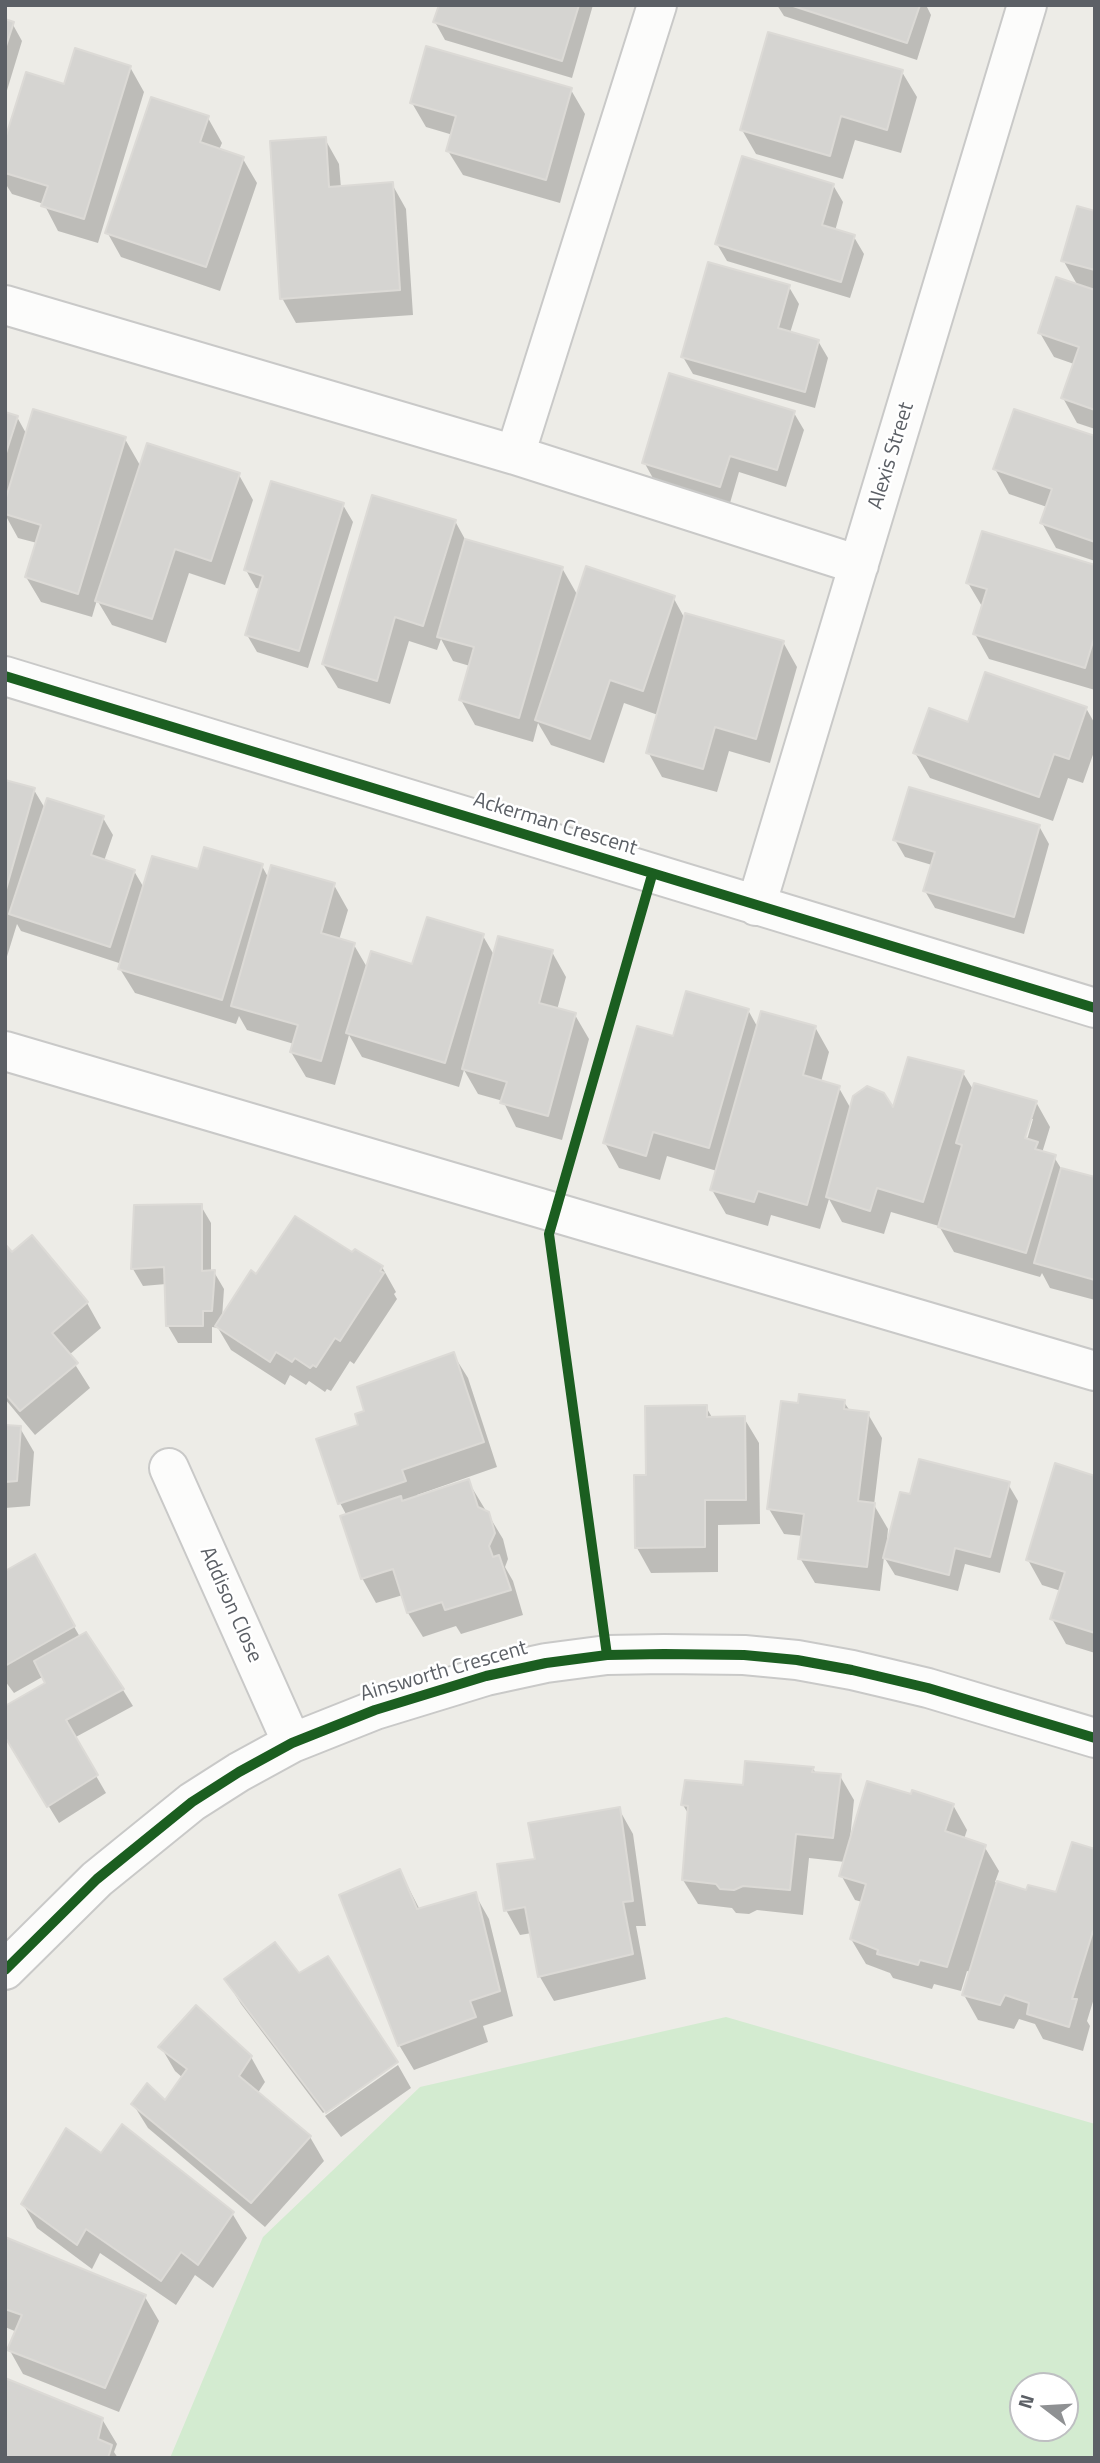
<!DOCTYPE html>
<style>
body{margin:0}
#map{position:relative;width:1100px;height:2463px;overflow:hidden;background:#edece7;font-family:"Titillium Web",sans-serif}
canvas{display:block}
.frame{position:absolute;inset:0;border:7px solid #5c6066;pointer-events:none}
.north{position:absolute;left:1009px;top:2372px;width:70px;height:70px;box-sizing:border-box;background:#fff;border:2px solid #bebfc2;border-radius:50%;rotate:287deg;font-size:19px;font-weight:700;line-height:28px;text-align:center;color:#5c6066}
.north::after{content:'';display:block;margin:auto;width:24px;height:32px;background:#8f9193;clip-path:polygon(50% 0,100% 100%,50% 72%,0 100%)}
</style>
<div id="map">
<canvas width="1100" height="2463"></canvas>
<div class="frame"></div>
<div class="north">N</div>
</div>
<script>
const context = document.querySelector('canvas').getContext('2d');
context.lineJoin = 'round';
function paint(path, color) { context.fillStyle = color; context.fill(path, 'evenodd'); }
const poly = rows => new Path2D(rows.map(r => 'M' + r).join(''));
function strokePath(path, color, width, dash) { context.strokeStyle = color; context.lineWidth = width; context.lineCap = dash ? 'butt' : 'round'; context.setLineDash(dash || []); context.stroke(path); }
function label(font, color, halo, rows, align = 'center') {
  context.font = font + ' "Titillium Web",sans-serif'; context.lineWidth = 5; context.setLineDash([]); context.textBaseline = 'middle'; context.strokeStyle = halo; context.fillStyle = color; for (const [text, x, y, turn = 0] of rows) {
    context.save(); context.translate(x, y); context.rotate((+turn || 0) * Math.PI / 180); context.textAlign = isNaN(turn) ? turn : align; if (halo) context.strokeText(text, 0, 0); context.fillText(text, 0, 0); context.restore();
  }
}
const green = poly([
 [726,2017,1095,2124,1095,2458,170,2458,263,2237,420,2087],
 [1023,2386,1065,2386,1065,2428,1023,2428]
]);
const shadow = poly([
 [441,5,593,5,572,78,445,40,435,22],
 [777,5,926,5,931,15,917,60,784,16],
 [5,21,12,23,22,41,5,97],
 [130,67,144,92,98,243,58,231,44,204,12,194,5,183,5,145,65,86],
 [902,72,917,97,901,153,855,140,843,179,756,154,742,130],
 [571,90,585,114,560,203,463,175,448,151,453,135,426,127,412,103],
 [208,118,222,143,219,150,243,159,257,183,220,291,121,257,107,232],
 [325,139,339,164,341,188,392,184,406,209,413,315,296,323,282,298],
 [833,185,843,202,835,231,854,237,864,254,850,298,727,261,717,244],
 [1095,213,1095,429,1077,423,1063,398,1074,364,1054,357,1040,333,1078,286,1063,260],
 [789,287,799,304,790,333,818,341,828,358,815,408,693,374,683,357],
 [794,413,804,430,786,487,739,472,730,503,654,480,644,462],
 [5,414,17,417,27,435,125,439,141,467,239,475,253,500,225,585,189,573,166,643,112,625,97,600,92,617,41,602,26,577,37,543,18,538,7,518,5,522],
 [1095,438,1095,561,1056,548,1042,523,1047,507,1009,494,995,469],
 [343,505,353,522,308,668,257,652,247,635,261,589,256,588,246,570],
 [455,521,466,541,562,568,578,596,673,597,685,619,783,642,797,667,770,763,729,751,717,792,662,777,648,752,658,715,624,703,604,763,551,745,538,723,533,742,475,725,461,700,470,666,453,661,441,639,437,650,409,641,390,704,338,688,323,664],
 [1095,567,1095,690,989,659,975,634,983,608,968,583],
 [1086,708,1095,724,1095,749,1083,783,1068,778,1053,821,930,778,915,753,969,724],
 [5,782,34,790,46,810,103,818,113,835,104,861,134,871,144,888,200,871,262,866,269,879,334,885,348,910,339,940,354,945,368,969,413,966,483,936,494,955,552,952,566,977,557,1010,575,1015,589,1039,562,1140,516,1127,503,1101,478,1094,464,1070,459,1087,362,1057,349,1035,335,1085,306,1077,291,1052,294,1044,247,1030,239,1016,236,1024,135,993,120,969,122,964,21,931,17,924,5,963],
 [1039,826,1049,844,1024,934,935,908,925,891,932,865,905,857,895,840],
 [748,1010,758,1028,815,1027,829,1052,821,1082,839,1088,851,1109,894,1111,963,1073,974,1091,1036,1102,1050,1127,1042,1153,1054,1157,1062,1170,1095,1179,1095,1300,1050,1288,1042,1273,1040,1277,954,1252,939,1226,891,1212,884,1234,842,1222,829,1199,820,1229,771,1215,768,1226,726,1214,712,1190,717,1171,667,1156,660,1180,619,1168,605,1143,674,1038],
 [1029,1119,1033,1119,1025,1147,1021,1146],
 [201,1206,211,1223,211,1272,214,1272,224,1289,222,1318,257,1276,353,1255,382,1267,396,1292,394,1294,397,1299,354,1364,350,1361,331,1391,327,1389,325,1392,309,1381,306,1385,290,1375,285,1385,231,1350,218,1328,212,1327,212,1343,178,1343,168,1326,166,1284,143,1286,133,1269],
 [31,1238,87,1303,101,1328,69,1355,90,1388,35,1435,5,1399,5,1247,12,1255],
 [453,1354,468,1378,497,1467,417,1495,418,1498,468,1481,503,1539,508,1559,505,1567,513,1581,523,1615,461,1634,456,1626,423,1637,408,1613,403,1595,376,1603,362,1578,347,1516,340,1503,360,1426,367,1412],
 [844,1402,850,1411,868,1414,882,1438,874,1505,888,1529,887,1540,889,1541,912,1496,1008,1484,1018,1501,1000,1573,965,1564,958,1591,895,1575,884,1557,880,1591,815,1583,800,1558,803,1536,784,1534,769,1509,800,1405],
 [706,1407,713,1419,744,1418,759,1443,760,1524,718,1525,718,1572,651,1573,637,1548,648,1477],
 [5,1427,20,1428,34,1452,30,1506,5,1508],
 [1095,1477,1095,1653,1066,1644,1052,1619,1061,1591,1042,1585,1028,1560],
 [34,1557,80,1637,123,1690,133,1706,74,1738,106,1793,59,1823,5,1735,48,1684,44,1676,14,1693,5,1681,5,1573],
 [813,1768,816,1774,840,1776,854,1800,850,1839,953,1805,967,1830,964,1839,984,1846,999,1871,995,1882,1027,1892,1057,1895,1095,1849,1095,1995,1087,2021,1090,2026,1083,2051,1043,2039,1035,2024,1019,2019,1014,2029,978,2020,964,1995,971,1972,967,1971,961,1991,934,1984,932,1989,893,1978,890,1973,866,1964,851,1939,862,1902,855,1900,841,1875,845,1862,809,1858,803,1915,757,1910,749,1914,736,1913,732,1908,698,1904,683,1880,689,1815,683,1805],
 [619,1809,633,1834,646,1926,636,1926,646,1979,554,2001,540,1977,532,1933,520,1935,506,1910,537,1861],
 [400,1871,420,1910,475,1894,489,1919,513,2016,483,2026,488,2042,414,2070,399,2045],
 [298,1975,396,2062,323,2113,241,2004,226,1980],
 [161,2047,251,2057,265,2082,257,2094,310,2137,324,2161,265,2227,148,2128,133,2104,165,2102,183,2078,175,2071],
 [398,2065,411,2088,341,2137,325,2116],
 [102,2155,232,2213,247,2238,213,2288,195,2275,176,2305,100,2253,92,2269,37,2228,23,2204],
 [5,2239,145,2297,159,2321,119,2412,23,2374,9,2349,17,2332,5,2327],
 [102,2419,117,2444,114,2452,118,2458,5,2458]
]);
const building = poly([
 [439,5,579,5,562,61,433,22,439,5],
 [790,5,920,5,907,43,790,5],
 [5,19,14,22,5,49,5,19],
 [768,32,903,70,887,130,841,116,830,156,740,130,768,32],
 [426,46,572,88,546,180,446,151,456,116,410,103,426,46],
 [75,48,131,66,84,219,41,206,48,186,5,173,5,139,26,72,64,84,75,48],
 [151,97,209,116,200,142,244,157,206,267,105,233,151,97],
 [326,137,329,187,393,182,400,290,280,299,270,141,326,137],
 [742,156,834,184,822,225,855,235,841,282,715,244,742,156],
 [1077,206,1095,211,1095,270,1061,261,1077,206],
 [708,262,790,285,778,328,819,340,805,392,681,357,708,262],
 [1056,277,1095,290,1095,410,1061,398,1079,347,1038,333,1056,277],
 [669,373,795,411,777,470,730,456,720,487,642,463,669,373],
 [33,409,126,437,78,594,25,577,41,525,5,514,5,501,33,409],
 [1014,409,1095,436,1095,542,1040,523,1052,489,993,469,1014,409],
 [5,412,18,416,5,456,5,412],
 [147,443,240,473,211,561,175,549,152,619,95,601,147,443],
 [271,481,344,503,299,651,245,635,263,576,244,570,271,481],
 [372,495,456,520,423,626,395,617,377,681,322,664,372,495],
 [982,531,1095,565,1095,635,1085,668,973,634,987,589,966,583,982,531],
 [465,539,563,567,519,718,459,700,474,647,437,637,465,539],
 [586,566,675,596,643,691,610,680,590,739,535,720,586,566],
 [685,613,784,641,756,739,715,727,703,769,646,753,685,613],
 [985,672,1087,707,1069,759,1054,754,1039,797,913,753,929,708,968,722,985,672],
 [5,780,35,788,5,893,5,780],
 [909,787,1040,825,1014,917,923,891,935,852,893,840,909,787],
 [47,798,104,816,91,855,135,870,110,947,9,914,47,798],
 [204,847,263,864,222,1000,118,969,152,856,198,869,204,847],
 [271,865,335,883,321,933,355,943,321,1061,290,1052,298,1025,231,1006,271,865],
 [427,917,484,934,445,1063,346,1033,371,951,412,964,427,917],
 [498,936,553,950,539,1003,576,1013,548,1116,500,1103,507,1082,462,1069,498,936],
 [686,991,749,1009,709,1148,653,1132,646,1156,603,1143,637,1026,673,1036,686,991],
 [761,1011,816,1026,803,1075,840,1086,807,1205,758,1191,754,1202,710,1190,761,1011],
 [908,1057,964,1071,923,1202,877,1188,870,1211,826,1197,853,1096,867,1086,884,1093,893,1107,908,1057],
 [974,1083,1037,1101,1025,1138,1038,1142,1035,1149,1056,1155,1026,1253,938,1227,962,1145,956,1143,974,1083],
 [1061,1168,1095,1177,1095,1280,1034,1263,1061,1168],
 [202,1204,202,1271,215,1270,212,1311,203,1311,203,1326,166,1326,164,1267,131,1269,134,1205,202,1204],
 [295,1216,352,1252,355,1249,383,1266,380,1271,384,1273,340,1341,335,1338,316,1367,313,1365,310,1368,295,1358,292,1362,276,1352,270,1362,215,1326,251,1270,256,1274,295,1216],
 [32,1235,88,1302,52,1333,78,1363,20,1411,5,1394,5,1244,12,1252,32,1235],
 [454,1352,484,1442,402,1470,406,1481,338,1504,316,1439,358,1425,355,1414,364,1411,357,1387,454,1352],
 [799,1394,845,1400,844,1409,869,1412,858,1501,875,1503,867,1567,798,1559,804,1514,767,1509,781,1401,798,1403,799,1394],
 [707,1405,707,1417,745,1416,746,1500,705,1500,705,1547,635,1548,634,1475,646,1475,645,1406,707,1405],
 [5,1425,21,1426,17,1481,5,1482,5,1425],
 [919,1459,1010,1482,990,1557,955,1548,949,1575,883,1558,900,1492,910,1494,919,1459],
 [1055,1463,1095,1476,1095,1633,1050,1619,1065,1572,1026,1560,1055,1463],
 [469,1479,478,1507,489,1512,495,1533,489,1546,493,1557,499,1555,511,1590,445,1610,442,1602,407,1613,393,1569,361,1579,340,1516,401,1496,402,1501,469,1479],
 [35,1554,75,1626,5,1666,5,1571,35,1554],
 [86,1632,124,1689,66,1720,98,1775,47,1807,5,1737,5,1706,45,1683,34,1661,86,1632],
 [745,1761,814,1767,812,1772,841,1774,833,1838,796,1834,790,1890,743,1886,734,1890,720,1889,716,1884,682,1880,688,1806,681,1805,685,1780,743,1785,745,1761],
 [867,1781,911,1794,912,1790,954,1804,945,1831,986,1845,947,1967,920,1960,918,1965,877,1954,878,1950,850,1939,866,1884,839,1876,867,1781],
 [620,1807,633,1901,623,1902,633,1954,538,1977,525,1907,504,1911,497,1864,535,1859,528,1823,620,1807],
 [1072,1842,1095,1849,1095,1932,1093,1931,1072,1999,1077,1999,1069,2027,1027,2014,1029,2003,1005,1995,1000,2005,962,1995,997,1881,1026,1890,1028,1885,1056,1892,1072,1842],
 [400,1869,417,1909,476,1892,500,1991,470,2001,476,2017,398,2046,339,1895,400,1869],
 [275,1942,299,1973,328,1956,398,2062,326,2113,224,1979,275,1942],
 [196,2005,252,2056,239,2076,311,2136,251,2203,131,2104,147,2083,165,2100,187,2069,158,2047,196,2005],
 [122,2124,234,2212,198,2265,181,2252,161,2281,86,2229,77,2245,21,2204,66,2128,101,2153,122,2124],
 [5,2237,146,2295,105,2388,7,2350,22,2315,5,2309,5,2237],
 [5,2378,103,2418,98,2439,112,2445,108,2458,5,2458,5,2378]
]);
const minor = poly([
 [5,305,515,455,859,565],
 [515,455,657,5],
 [5,676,1095,1008],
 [756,906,1027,5],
 [5,1051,1095,1371],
 [169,1468,292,1743],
 [5,1970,97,1879,192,1802,239,1772,292,1743,375,1710,486,1676,546,1663,607,1655,664,1654,744,1655,797,1660,852,1670,928,1688,1095,1738]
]);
const cycleway = poly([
 [5,676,1095,1008],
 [607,1655,549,1234,652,875],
 [5,1970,97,1879,192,1802,239,1772,292,1743,375,1710,486,1676,546,1663,607,1655,664,1654,744,1655,797,1660,852,1670,928,1688,1095,1738]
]);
const streetNames = [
 ["Alexis Street",892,456,-73],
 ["Ackerman Crescent",555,825,17],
 ["Addison Close",230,1605,66],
 ["Ainsworth Crescent",444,1672,-16]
];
paint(green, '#d3ebd0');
paint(shadow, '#0003');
paint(building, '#d5d4d1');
strokePath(building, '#dcdad6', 2);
strokePath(minor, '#c9c9c8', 42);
strokePath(minor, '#fcfcfb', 38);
strokePath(cycleway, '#1b5e20', 10);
label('21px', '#5c6066', '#fff', streetNames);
</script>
